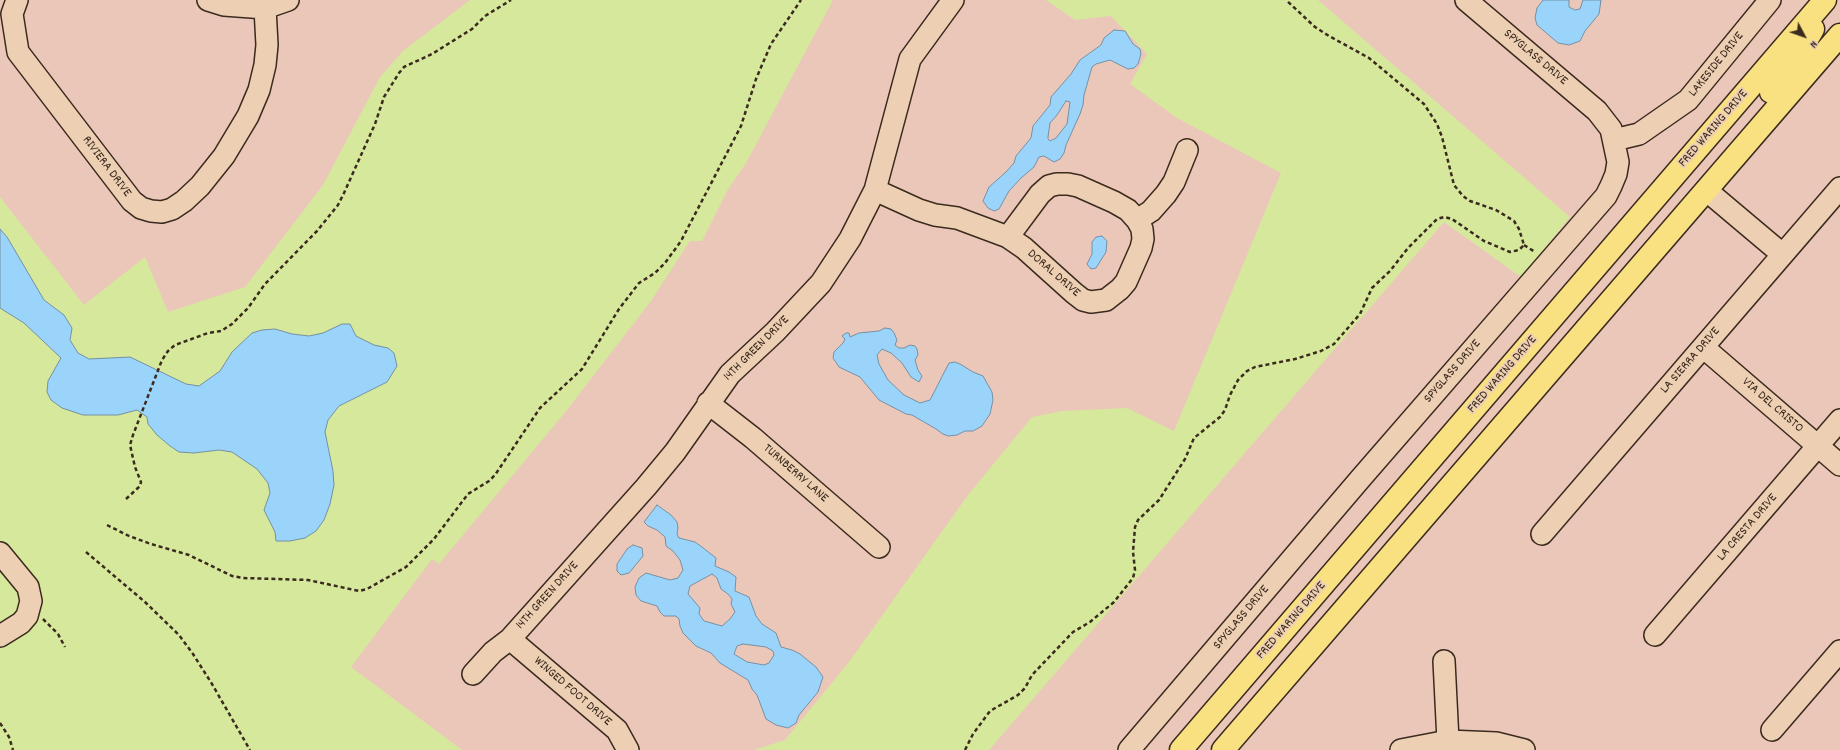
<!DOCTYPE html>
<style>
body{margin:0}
#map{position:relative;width:1840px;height:750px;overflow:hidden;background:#ebc7ba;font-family:Dekko,sans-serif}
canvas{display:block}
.north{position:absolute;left:1784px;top:16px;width:40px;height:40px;-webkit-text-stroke:3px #edd0b3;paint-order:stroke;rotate:131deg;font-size:11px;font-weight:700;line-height:16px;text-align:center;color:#3b2a1e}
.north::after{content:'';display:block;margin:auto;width:14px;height:18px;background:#3b2a1e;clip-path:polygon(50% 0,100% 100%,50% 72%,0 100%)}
</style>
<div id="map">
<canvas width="1840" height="750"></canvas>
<div class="north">N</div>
</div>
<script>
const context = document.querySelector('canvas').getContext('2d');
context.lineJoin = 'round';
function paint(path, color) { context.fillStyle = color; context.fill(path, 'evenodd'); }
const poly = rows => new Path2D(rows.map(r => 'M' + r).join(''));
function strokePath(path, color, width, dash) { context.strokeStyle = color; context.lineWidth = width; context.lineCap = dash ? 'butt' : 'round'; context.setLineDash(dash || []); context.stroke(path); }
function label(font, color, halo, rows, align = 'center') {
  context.font = font + ' Dekko,sans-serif'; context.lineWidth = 4; context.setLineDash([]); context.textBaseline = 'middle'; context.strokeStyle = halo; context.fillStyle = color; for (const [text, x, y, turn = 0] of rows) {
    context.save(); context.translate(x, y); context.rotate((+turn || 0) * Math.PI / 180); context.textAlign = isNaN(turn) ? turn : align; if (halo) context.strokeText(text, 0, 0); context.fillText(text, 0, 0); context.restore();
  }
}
const green = poly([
 [470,0,833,0,746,163,727,191,702,241,690,241,651,301,567,410,439,564,432,559,351,667,462,750,0,750,0,197,84,305,145,257,168,312,245,287,323,185,380,77,403,51],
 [1046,0,1318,0,1570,217,1521,277,1444,222,989,750,754,750,785,740,849,662,968,495,1032,417,1062,411,1127,408,1174,431,1281,173,1177,118,1130,84,1147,54,1111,16,1075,20]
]);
const water = poly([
 [1543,0,1569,0,1569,7,1575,10,1580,9,1583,0,1601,0,1599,14,1585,31,1580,41,1569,45,1558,43,1537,25,1535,18,1537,8,1543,0],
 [1114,30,1125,31,1133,44,1140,49,1141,54,1138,64,1134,68,1128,69,1110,60,1096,64,1092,67,1084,95,1083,105,1080,114,1066,145,1064,153,1060,159,1054,162,1044,156,1039,157,1034,167,1021,178,1009,191,999,209,994,211,988,208,983,201,989,187,1006,172,1014,163,1016,156,1031,138,1033,126,1050,105,1051,97,1071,74,1080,60,1101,45,1104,38,1114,30],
 [1066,101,1070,102,1067,124,1056,138,1050,141,1048,139,1048,137,1050,123,1057,115,1066,101],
 [0,229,7,237,44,300,64,315,72,328,70,340,78,353,89,359,130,357,186,384,199,386,220,371,232,352,252,333,262,330,275,329,292,334,309,336,323,333,342,324,350,324,356,336,374,345,388,348,394,353,397,366,387,382,339,406,328,420,325,432,333,471,334,485,330,504,324,520,316,531,305,538,290,541,276,541,275,532,264,510,270,493,268,483,257,469,232,452,219,450,194,453,179,452,170,446,157,435,148,424,147,417,137,410,118,415,83,415,62,408,51,400,47,392,48,381,61,358,24,323,0,308,0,229],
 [1102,236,1107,241,1106,252,1096,268,1091,269,1087,264,1092,254,1092,242,1096,237,1102,236],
 [885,328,891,329,894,333,897,340,895,345,899,348,904,348,910,345,915,346,917,349,918,355,915,360,918,370,922,376,919,382,911,377,902,363,891,353,882,349,877,355,879,364,888,380,904,395,920,403,930,400,949,363,955,362,960,364,973,372,983,376,992,392,993,400,990,414,982,426,973,431,965,431,957,435,948,436,943,434,936,429,912,415,906,414,879,400,860,377,839,367,833,358,834,352,843,343,845,339,842,336,846,333,849,333,850,337,859,333,879,331,885,328],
 [657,505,671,515,677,522,678,528,677,534,679,538,695,542,702,547,716,558,715,566,729,572,736,577,735,591,749,597,756,616,762,624,776,633,781,647,792,650,800,654,816,667,823,677,818,692,799,715,796,723,788,728,776,725,766,719,757,695,752,689,748,680,720,663,711,653,696,646,683,633,680,626,679,619,676,616,664,616,660,612,657,606,641,601,636,595,635,587,639,578,646,573,670,580,678,578,683,570,680,560,673,551,666,546,665,537,657,530,648,526,644,522,657,505],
 [712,574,717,578,721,589,728,594,732,599,731,604,735,612,730,619,722,626,704,621,699,614,700,608,688,594,690,586,712,574],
 [743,644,766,647,773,651,774,655,769,663,764,665,747,662,734,654,737,646,743,644],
 [633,545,642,548,643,556,629,573,621,575,617,571,617,564,627,549,633,545]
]);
const path = poly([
 [1524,245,1535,252],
 [126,499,140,486,141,482,135,467,130,445,133,435,162,360,168,351,175,345,208,333,221,331,232,324,248,308,265,284,317,231,338,205,344,193,375,124,384,97,399,73,404,67,432,54,472,29,485,16,511,0],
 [107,525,129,536,151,544,189,555,232,576,243,578,308,580,359,591,367,589,406,567,434,539,468,494,489,481,495,475,540,408,582,369,619,309,639,283,655,273,665,263,681,241,741,126,756,79,771,44,801,0],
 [86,552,145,602,179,635,193,654,212,684,250,750],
 [43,619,58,634,65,647],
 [0,723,9,737,13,750],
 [965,750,973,734,990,711,1018,695,1025,688,1032,675,1073,632,1090,622,1114,602,1133,578,1135,570,1133,552,1135,527,1138,520,1159,500,1185,459,1194,438,1220,417,1225,410,1230,395,1238,380,1247,371,1255,367,1295,359,1321,351,1334,344,1360,314,1372,288,1390,271,1408,248,1437,219,1444,217,1452,219,1484,241,1510,252,1519,250,1524,245,1519,229,1514,221,1496,210,1470,201,1463,196,1454,185,1442,137,1437,124,1424,104,1369,58,1329,36,1315,27,1286,0]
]);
const minor = poly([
 [17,0,12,14,18,52,132,201,141,208,151,211,162,212,172,209,184,201,200,186,224,156,248,116,259,90,265,65,267,45,265,8],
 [208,0,224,5,265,8,288,0],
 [1614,140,1639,134,1688,100,1770,0],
 [875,190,919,210,935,215,957,218,1008,237,1024,248,1074,293,1083,300,1091,302,1106,300,1120,289,1126,282,1141,248,1143,239,1142,229,1137,220,1128,210,1114,202,1078,186,1068,184,1057,184,1049,186,1040,194,1008,237],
 [1706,190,1782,254],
 [1137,220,1151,211,1166,194,1174,182,1187,150],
 [1703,347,1840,465],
 [708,403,753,438,879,547],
 [1542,534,1840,188],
 [0,553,28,587,31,601,27,616,21,623,0,636],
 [1655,635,1840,420],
 [510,639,617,730,628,750],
 [1444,661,1448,741],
 [473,674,493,652,510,639,646,487,675,452,730,374,775,332,821,283,850,239,875,190,910,59,953,0],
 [1772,730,1840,651],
 [1129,750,1361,478,1606,196,1611,186,1616,174,1618,162,1611,129,1597,111,1466,0],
 [1401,750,1448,741,1496,743,1524,750]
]);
const major = poly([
 [1771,92,1787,74,1813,29],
 [1181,750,1825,0],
 [1223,750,1840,35]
]);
const streetNames = [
 ["SPYGLASS DRIVE",1535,58,40],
 ["LAKESIDE DRIVE",1717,65,-51],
 ["FRED WARING DRIVE",1714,129,-49],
 ["RIVIERA DRIVE",106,167,53],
 ["DORAL DRIVE",1053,274,41],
 ["14TH GREEN DRIVE",757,349,-45],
 ["LA SIERRA DRIVE",1691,361,-49],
 ["SPYGLASS DRIVE",1453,372,-49],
 ["FRED WARING DRIVE",1503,375,-49],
 ["VIA DEL CRISTO",1772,406,41],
 ["TURNBERRY LANE",795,474,41],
 ["LA CRESTA DRIVE",1748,528,-49],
 ["14TH GREEN DRIVE",548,596,-48],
 ["SPYGLASS DRIVE",1242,618,-50],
 ["FRED WARING DRIVE",1292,621,-49],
 ["WINGED FOOT DRIVE",572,692,41]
];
paint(green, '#d5e89c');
paint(water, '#9bd4fb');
strokePath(water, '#7590a3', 1);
strokePath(minor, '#3b2a1e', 24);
strokePath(major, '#3b2a1e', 25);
strokePath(path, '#3b2a1e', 2.5, [4, 3]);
strokePath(minor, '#edd0b3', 21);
strokePath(major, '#f9e181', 22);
label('13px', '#3b2a1e', '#edd0b3', streetNames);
</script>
